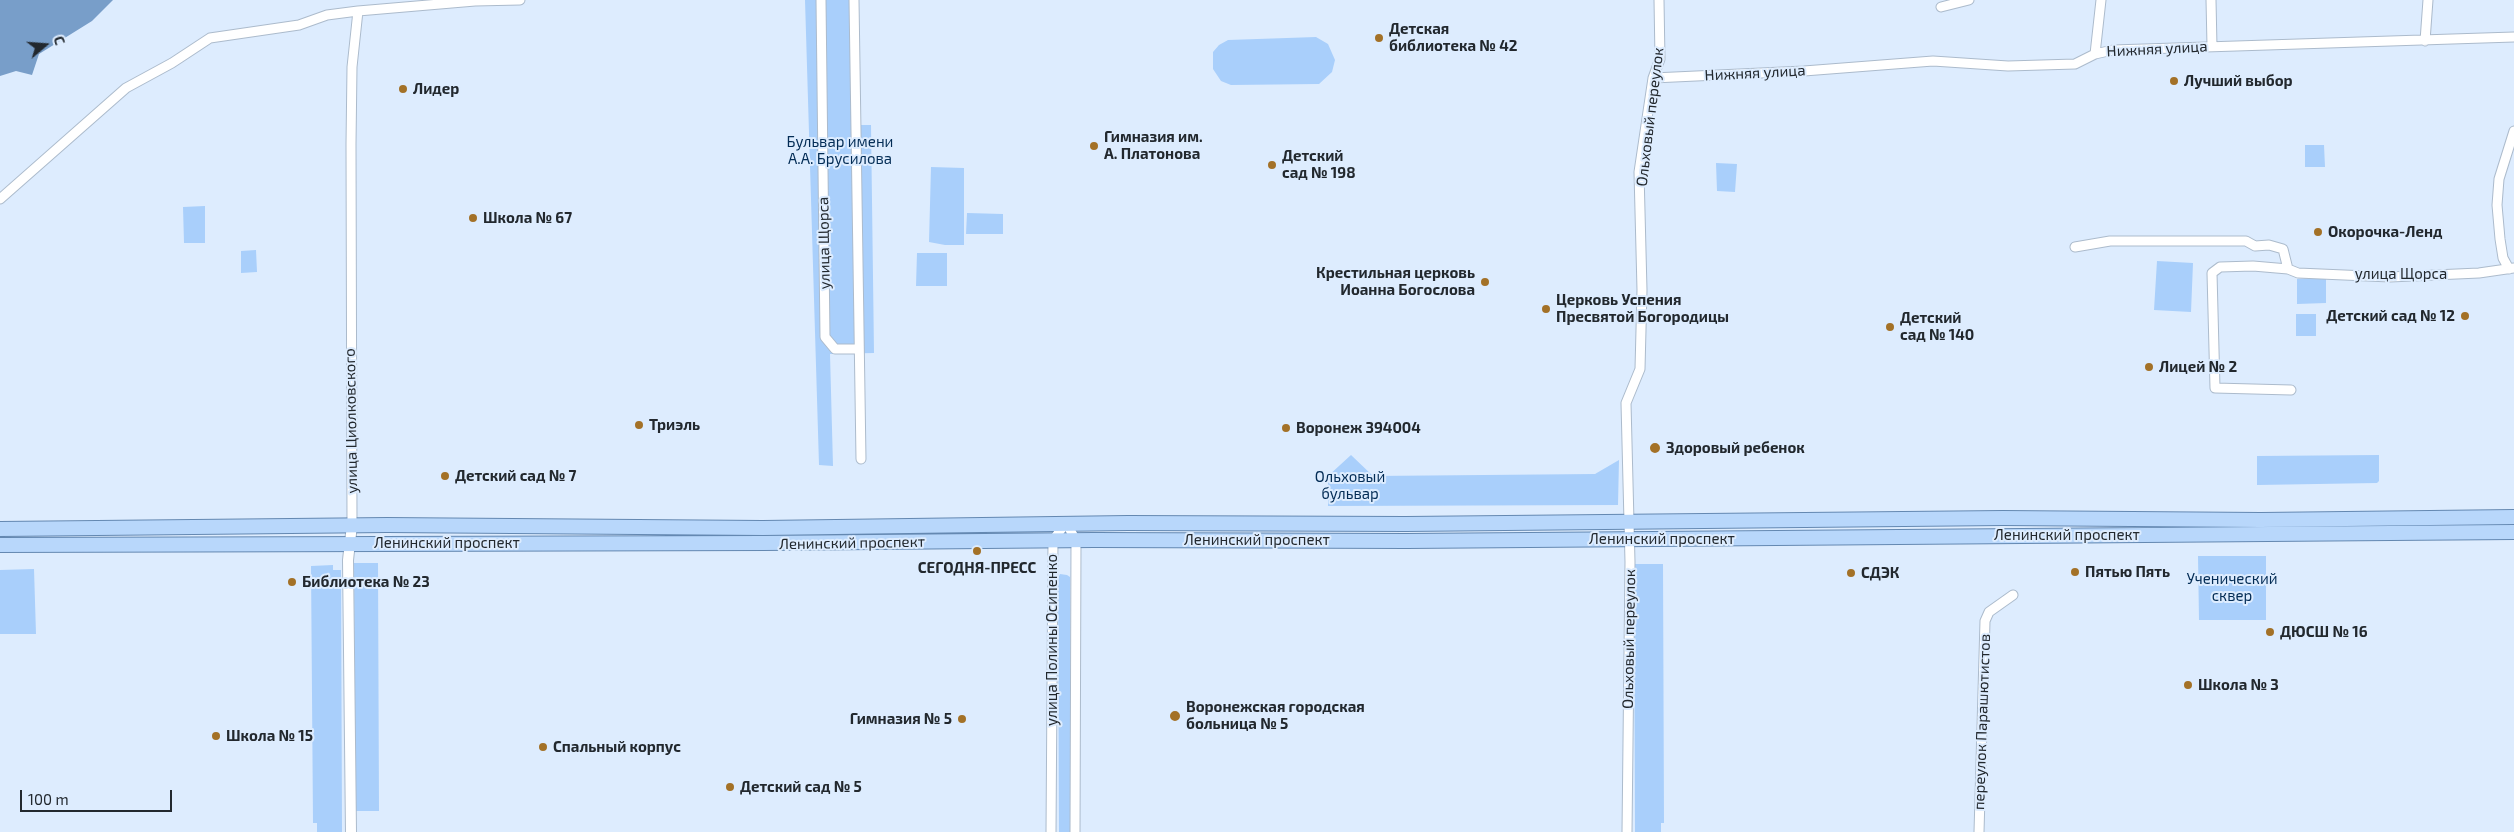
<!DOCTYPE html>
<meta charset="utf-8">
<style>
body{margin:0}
#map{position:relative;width:2514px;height:832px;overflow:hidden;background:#ddecfe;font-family:"Exo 2",sans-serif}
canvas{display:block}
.north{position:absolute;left:20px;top:20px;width:50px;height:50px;-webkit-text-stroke:4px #ddecfe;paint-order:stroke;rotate:72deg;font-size:14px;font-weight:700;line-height:20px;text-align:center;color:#22282e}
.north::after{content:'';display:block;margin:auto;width:18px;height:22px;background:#22282e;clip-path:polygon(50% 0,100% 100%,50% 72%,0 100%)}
.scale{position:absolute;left:20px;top:790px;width:152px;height:22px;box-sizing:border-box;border:2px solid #22282e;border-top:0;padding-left:6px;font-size:15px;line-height:18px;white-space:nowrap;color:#22282e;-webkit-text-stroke:4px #ddecfe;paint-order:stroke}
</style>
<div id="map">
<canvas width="2514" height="832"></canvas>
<div class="north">С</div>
<div class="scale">100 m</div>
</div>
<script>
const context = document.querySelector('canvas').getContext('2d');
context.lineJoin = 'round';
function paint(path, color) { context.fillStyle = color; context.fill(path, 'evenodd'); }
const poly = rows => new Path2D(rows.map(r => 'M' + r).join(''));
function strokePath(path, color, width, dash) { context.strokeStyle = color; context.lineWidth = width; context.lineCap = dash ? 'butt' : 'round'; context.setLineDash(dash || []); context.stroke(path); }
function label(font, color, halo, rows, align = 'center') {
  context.font = font + ' "Exo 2",sans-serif'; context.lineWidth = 4; context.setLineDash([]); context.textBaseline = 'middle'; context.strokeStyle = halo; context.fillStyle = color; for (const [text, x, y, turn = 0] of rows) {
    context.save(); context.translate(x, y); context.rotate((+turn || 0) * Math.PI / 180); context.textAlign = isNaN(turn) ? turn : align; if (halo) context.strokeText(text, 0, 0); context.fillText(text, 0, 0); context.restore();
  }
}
const green = poly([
 [805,0,858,0,859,125,871,125,874,353,830,354,833,466,819,465],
 [1316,37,1328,44,1335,60,1332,72,1319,84,1231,85,1221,81,1213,69,1213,52,1219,45,1228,40],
 [2305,145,2324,145,2325,167,2305,167],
 [1716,163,1737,164,1735,192,1717,191],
 [931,167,964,168,964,245,945,245,929,242],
 [205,206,205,243,184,243,183,207],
 [967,213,1003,214,1003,234,966,234],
 [256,250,257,272,241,273,241,251],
 [917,253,947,253,947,286,916,286],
 [2157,261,2193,263,2191,312,2154,310],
 [2326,278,2326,303,2297,304,2297,279],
 [2296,314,2316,314,2316,336,2296,336],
 [1351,455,1373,476,1595,474,1619,460,1618,505,1328,506,1328,476],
 [2379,455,2379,481,2377,483,2257,485,2257,456],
 [2198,556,2266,556,2266,620,2199,620],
 [354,563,378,563,379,811,355,811],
 [1634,564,1663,564,1664,823,1661,823,1661,832,1635,832],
 [333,565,333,570,341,570,342,832,317,832,317,823,313,823,311,566],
 [34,569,36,634,0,634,0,570],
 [1060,574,1067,575,1070,577,1070,832,1059,832,1058,578]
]);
const water = poly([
 [0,0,113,0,92,21,39,54,32,75,16,71,0,76]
]);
const minor = poly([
 [821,0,825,337,835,349,858,349],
 [854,0,861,459],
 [2211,0,2212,46],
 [1941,7,1969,0],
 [2425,41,2428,0],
 [2095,54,2101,0],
 [1653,78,1804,71,1933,61,2008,66,2075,64,2095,54,2113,50,2514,37],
 [0,199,126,88,172,63,210,38,299,25,327,15,358,11,475,1,520,0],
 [2075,247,2110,241,2246,241,2255,246,2269,245,2283,249,2288,269],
 [2509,269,2503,258,2500,239,2497,205,2499,179,2514,131],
 [2291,390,2215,388,2212,273,2220,267,2253,266,2288,269,2298,273,2390,277,2479,273,2514,268],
 [352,525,351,144,352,67,358,11],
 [1051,832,1053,540,1066,523,1076,540,1075,832],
 [1627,832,1630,562,1626,403,1640,369,1642,290,1639,172,1653,78,1660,59,1659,0],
 [1979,832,1985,621,1989,612,2013,595]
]);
const tertiary = poly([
 [351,832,348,560,352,525]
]);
const primary = poly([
 [0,529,387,525,763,528,1128,523,1406,524,2003,518,2261,520,2514,517],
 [0,545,764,543,1094,540,1407,541,2514,532]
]);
const markers = [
 [1379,38,5,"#a37127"],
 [2174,81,5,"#a37127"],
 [403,89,5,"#a37127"],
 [1094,146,5,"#a37127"],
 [1272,165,5,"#a37127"],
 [473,218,5,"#a37127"],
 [2318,232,5,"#a37127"],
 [1485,282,5,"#a37127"],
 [1546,309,5,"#a37127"],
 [2465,316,5,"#a37127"],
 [1890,327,5,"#a37127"],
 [2149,367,5,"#a37127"],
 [639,425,5,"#a37127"],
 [1286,428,5,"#a37127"],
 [1655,448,6,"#a37127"],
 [445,476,5,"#a37127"],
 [977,551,5,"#a37127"],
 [2075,572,5,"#a37127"],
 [1851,573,5,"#a37127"],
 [292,582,5,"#a37127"],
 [2270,632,5,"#a37127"],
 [2188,685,5,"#a37127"],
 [1175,716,6,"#a37127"],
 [962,719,5,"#a37127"],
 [216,736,5,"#a37127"],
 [543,747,5,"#a37127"],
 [730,787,5,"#a37127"]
];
const poiNames = [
 ["Детская",1389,29],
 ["библиотека № 42",1389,46],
 ["Лучший выбор",2184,81],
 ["Лидер",413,89],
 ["Гимназия им.",1104,137],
 ["А. Платонова",1104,154],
 ["Детский",1282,156],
 ["сад № 198",1282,173],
 ["Школа № 67",483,218],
 ["Окорочка-Ленд",2328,232],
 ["Крестильная церковь",1475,273,"right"],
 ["Иоанна Богослова",1475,290,"right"],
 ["Церковь Успения",1556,300],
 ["Пресвятой Богородицы",1556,317],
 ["Детский сад № 12",2455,316,"right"],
 ["Детский",1900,318],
 ["сад № 140",1900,335],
 ["Лицей № 2",2159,367],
 ["Триэль",649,425],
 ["Воронеж 394004",1296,428],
 ["Здоровый ребенок",1666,448],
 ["Детский сад № 7",455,476],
 ["СЕГОДНЯ-ПРЕСС",977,568,"center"],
 ["Пятью Пять",2085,572],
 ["СДЭК",1861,573],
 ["Библиотека № 23",302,582],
 ["ДЮСШ № 16",2280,632],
 ["Школа № 3",2198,685],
 ["Воронежская городская",1186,707],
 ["больница № 5",1186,724],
 ["Гимназия № 5",952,719,"right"],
 ["Школа № 15",226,736],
 ["Спальный корпус",553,747],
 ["Детский сад № 5",740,787]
];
const streetNames = [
 ["Нижняя улица",2157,49,-3],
 ["Нижняя улица",1755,73,-3],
 ["Ольховый переулок",1650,117,-83],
 ["улица Щорса",824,243,-91],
 ["улица Щорса",2401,274],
 ["улица Циолковского",351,421,-91],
 ["Ленинский проспект",2067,535],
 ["Ленинский проспект",1662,539],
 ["Ленинский проспект",1257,540],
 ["Ленинский проспект",447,543],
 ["Ленинский проспект",852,543,-1],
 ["Ольховый переулок",1629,639,-89],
 ["улица Полины Осипенко",1052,640,-90],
 ["переулок Парашютистов",1982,722,-88]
];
const parkNames = [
 ["Бульвар имени",840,142],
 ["А.А. Брусилова",840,159],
 ["Ольховый",1350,477],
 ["бульвар",1350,494],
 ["Ученический",2232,579],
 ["сквер",2232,596]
];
paint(green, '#a9cffb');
paint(water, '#789ec9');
strokePath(minor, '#acbbcc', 11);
strokePath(tertiary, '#acbbcc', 12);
strokePath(primary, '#6488b1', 16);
strokePath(minor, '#fff', 9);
strokePath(tertiary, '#fff', 10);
strokePath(primary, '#b8d7fb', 14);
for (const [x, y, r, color] of markers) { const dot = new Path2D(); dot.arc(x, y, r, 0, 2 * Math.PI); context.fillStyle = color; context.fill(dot); strokePath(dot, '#ddecfe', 2); }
label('bold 15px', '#22282e', '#ddecfe', poiNames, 'left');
label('15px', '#22282e', '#ddecfe', streetNames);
label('15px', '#032c55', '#ddecfe', parkNames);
</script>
